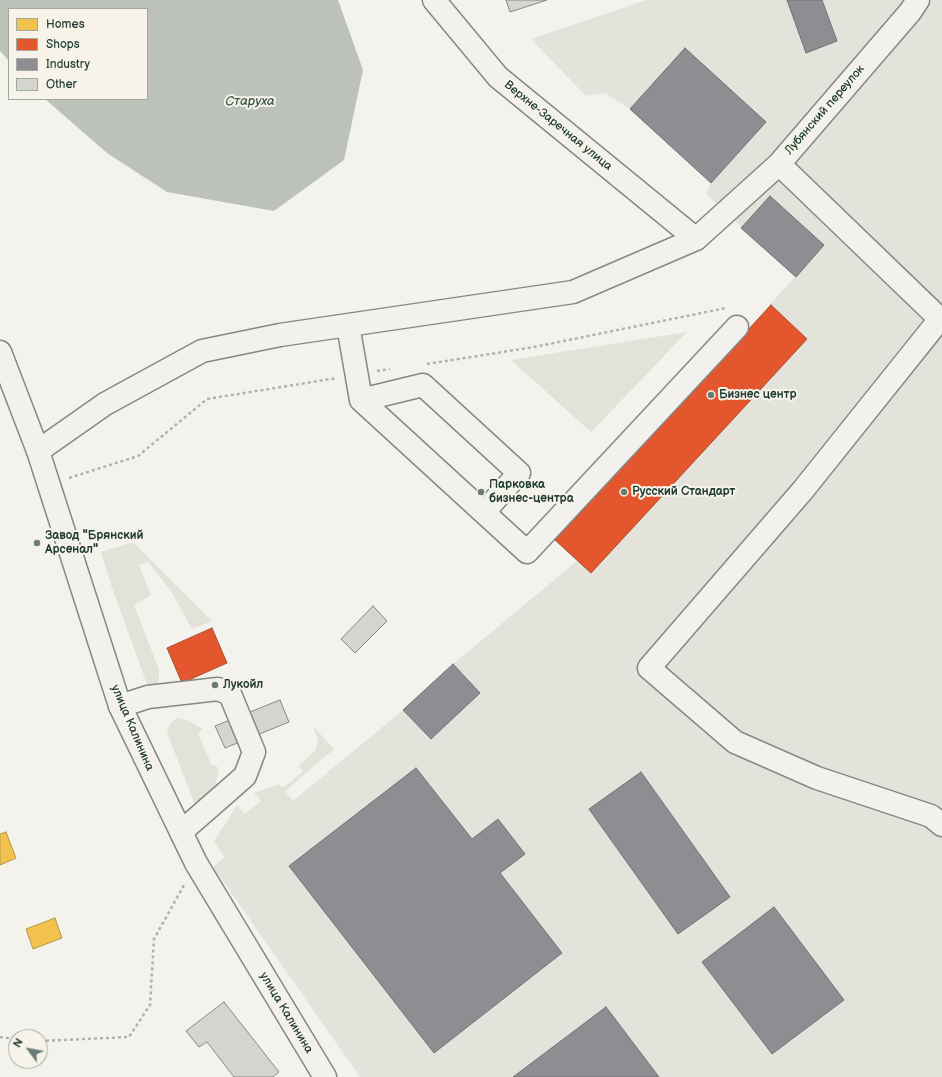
<!DOCTYPE html>
<meta charset="utf-8">
<style>
body{margin:0}
#map{position:relative;width:942px;height:1077px;overflow:hidden;background:#f4f2ec;font-family:"Balsamiq Sans",sans-serif}
canvas{display:block}
.legend{position:absolute;left:8px;top:8px;width:140px;height:92px;box-sizing:border-box;background:#f7f3e8;border:1px solid #a1aaa0;margin:0;padding:5px 7px;list-style:none;font-size:12px;color:#1f3d34}
.legend li{display:flex;align-items:center;gap:8px;height:20px}
.legend b{width:20px;border:1px solid #a1aaa0}
.north{position:absolute;left:8px;top:1029px;width:40px;height:40px;box-sizing:border-box;background:#f7f3e8;border:1px solid #a1aaa0;border-radius:50%;rotate:302deg;font-size:11px;font-weight:700;line-height:16px;text-align:center;color:#1f3d34}
.north::after{content:'';display:block;margin:auto;width:14px;height:18px;background:#6a7c74;clip-path:polygon(50% 0,100% 100%,50% 72%,0 100%)}
</style>
<div id="map">
<canvas width="942" height="1077"></canvas>
<ul class="legend">
<li><b style="height:11px;background:#f2c14e"></b>Homes</li>
<li><b style="height:11px;background:#e4572e"></b>Shops</li>
<li><b style="height:11px;background:#8d8d92"></b>Industry</li>
<li><b style="height:11px;background:#d5d5d0"></b>Other</li>
</ul>
<div class="north">N</div>
</div>
<script>
const context = document.querySelector('canvas').getContext('2d');
context.lineJoin = 'round';
function paint(path, color) { context.fillStyle = color; context.fill(path, 'evenodd'); }
const poly = rows => new Path2D(rows.map(r => 'M' + r).join(''));
function strokePath(path, color, width, dash) { context.strokeStyle = color; context.lineWidth = width; context.lineCap = dash ? 'butt' : 'round'; context.setLineDash(dash || []); context.stroke(path); }
function label(font, color, halo, rows, align = 'center') {
  context.font = font + ' "Balsamiq Sans",sans-serif'; context.lineWidth = 4; context.setLineDash([]); context.textBaseline = 'middle'; context.strokeStyle = halo; context.fillStyle = color; for (const [text, x, y, turn = 0] of rows) {
    context.save(); context.translate(x, y); context.rotate((+turn || 0) * Math.PI / 180); context.textAlign = isNaN(turn) ? turn : align; if (halo) context.strokeText(text, 0, 0); context.fillText(text, 0, 0); context.restore();
  }
}
const built = poly([
 [646,0,942,0,942,1077,360,1077,213,867,403,710,453,664,577,561,555,540,795,277,706,194,711,182,630,109,605,93,586,96,531,39]
]);
const green = poly([
 [687,332,591,432,511,360],
 [133,542,212,621,192,629,171,591,148,562,139,565,151,595,134,605,159,670,159,681,155,687,148,687,111,585,101,552],
 [177,718,187,720,203,729,198,733,212,766,216,765,219,771,214,788,196,807,167,733,170,723],
 [313,726,334,749,285,791,297,806,234,857,224,857,214,841,237,805,245,814,261,801,254,793,278,784,283,788,303,771,299,766,316,750,318,739]
]);
const water = poly([
 [0,0,338,0,363,70,344,160,274,211,167,192,107,153,45,99,147,99,147,9,9,9,9,61,0,51]
]);
const homes = poly([
 [6,832,16,858,0,865,0,834,6,832],
 [55,918,62,938,33,949,26,929,55,918]
]);
const shops = poly([
 [771,305,807,339,591,573,555,540,771,305],
 [212,628,227,663,182,683,167,648,212,628]
]);
const industry = poly([
 [787,0,822,0,837,41,806,53,787,0],
 [685,48,766,122,711,183,630,109,685,48],
 [770,196,824,245,796,277,741,228,770,196],
 [453,664,480,693,431,739,403,710,453,664],
 [416,768,472,839,498,819,525,854,500,873,562,953,434,1053,289,866,416,768],
 [641,772,730,897,678,934,589,809,641,772],
 [774,907,844,1000,772,1054,702,962,774,907],
 [606,1007,659,1077,513,1077,606,1007]
]);
const building = poly([
 [506,0,547,0,510,12,506,0],
 [373,606,387,621,355,653,341,639,373,606],
 [280,700,289,722,225,748,215,726,280,700],
 [224,1002,279,1072,273,1077,234,1077,207,1042,199,1047,186,1031,224,1002]
]);
const path = poly([
 [427,364,534,347,726,308],
 [377,371,390,369],
 [69,478,138,456,207,399,337,378],
 [0,1037,16,1039],
 [40,1041,129,1037,150,1005,154,939,184,885]
]);
const minor = poly([
 [434,0,498,77,696,239],
 [779,164,940,319,803,490,649,668,735,742,817,778,931,816,942,825],
 [348,325,361,400,527,552,737,327],
 [361,400,423,385,519,473,484,512],
 [38,451,105,404,202,351,280,335,573,292,696,239,779,164,910,12,918,0],
 [120,706,148,697,218,689,230,694,254,752,245,776,181,832]
]);
const major = poly([
 [0,352,38,451,120,706,196,863,325,1077]
]);
const markers = [
 [711,395,4,"#6a7c74"],
 [481,492,4,"#6a7c74"],
 [624,492,4,"#6a7c74"],
 [37,543,4,"#6a7c74"],
 [215,685,4,"#6a7c74"]
];
const streetNames = [
 ["Лубянский переулок",825,110,-49],
 ["Верхне-Заречная улица",558,126,39],
 ["улица Калинина",132,728,67],
 ["улица Калинина",286,1013,59]
];
const poiNames = [
 ["Бизнес центр",719,395],
 ["Парковка",489,485],
 ["бизнес-центра",489,499],
 ["Русский Стандарт",632,492],
 ["Завод \"Брянский",45,536],
 ["Арсенал\"",45,550],
 ["Лукойл",223,685]
];
const waterNames = [
 ["Старуха",250,102]
];
paint(built, '#e4e3db');
paint(green, '#e2e2d9');
paint(water, '#bcc2b9');
paint(homes, '#f2c14e');
strokePath(homes, '#b39946', 1);
paint(shops, '#e4572e');
strokePath(shops, '#a94f30', 1);
paint(industry, '#8d8d92');
strokePath(industry, '#6c7576', 1);
paint(building, '#d5d5d0');
strokePath(building, '#848985', 1);
strokePath(minor, '#848985', 25);
strokePath(major, '#848985', 25);
strokePath(path, '#b0b2ae', 2.5, [3, 3]);
strokePath(minor, '#f2f1ed', 22);
strokePath(major, '#f2f1ed', 22);
for (const [x, y, r, color] of markers) { const dot = new Path2D(); dot.arc(x, y, r, 0, 2 * Math.PI); context.fillStyle = color; context.fill(dot); strokePath(dot, '#f7f3e8', 1.5); }
label('12px', '#1f3d34', '#f7f3e8', streetNames);
label('bold 12px', '#1f3d34', '#f7f3e8', poiNames, 'left');
label('italic 13px', '#405950', '#f7f3e8', waterNames);
</script>
